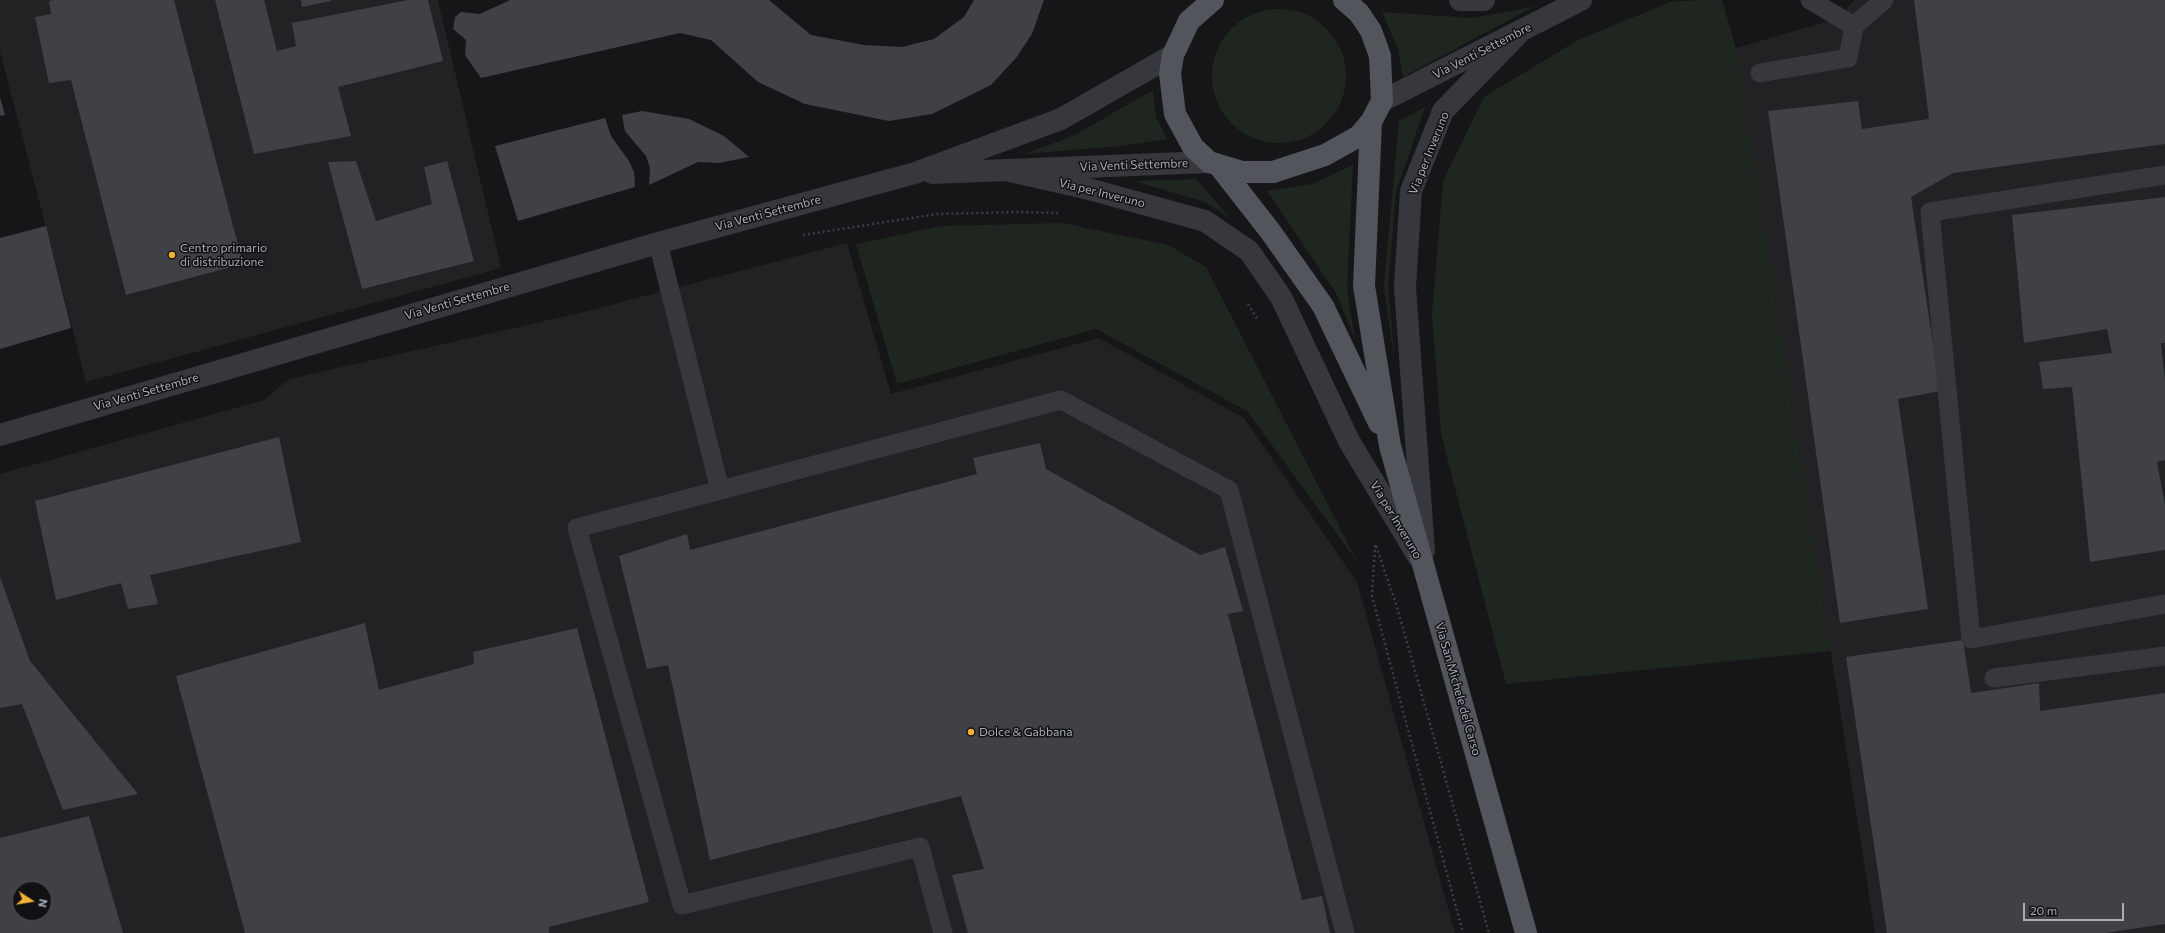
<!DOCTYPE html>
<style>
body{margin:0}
#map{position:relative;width:2165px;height:933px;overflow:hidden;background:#161618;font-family:Commissioner,sans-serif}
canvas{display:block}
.north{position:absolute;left:12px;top:881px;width:40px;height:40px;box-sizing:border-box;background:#111113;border:1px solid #4d4f55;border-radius:50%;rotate:102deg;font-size:11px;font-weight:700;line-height:16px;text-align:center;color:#a8adb8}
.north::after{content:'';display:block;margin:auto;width:14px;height:18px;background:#f2b134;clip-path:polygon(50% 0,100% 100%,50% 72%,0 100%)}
.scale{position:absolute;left:2023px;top:903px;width:101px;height:18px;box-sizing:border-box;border:2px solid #a8adb8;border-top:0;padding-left:5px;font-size:12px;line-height:14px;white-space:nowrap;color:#a8adb8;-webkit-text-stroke:3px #111113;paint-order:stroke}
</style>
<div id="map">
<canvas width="2165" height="933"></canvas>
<div class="north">N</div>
<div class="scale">20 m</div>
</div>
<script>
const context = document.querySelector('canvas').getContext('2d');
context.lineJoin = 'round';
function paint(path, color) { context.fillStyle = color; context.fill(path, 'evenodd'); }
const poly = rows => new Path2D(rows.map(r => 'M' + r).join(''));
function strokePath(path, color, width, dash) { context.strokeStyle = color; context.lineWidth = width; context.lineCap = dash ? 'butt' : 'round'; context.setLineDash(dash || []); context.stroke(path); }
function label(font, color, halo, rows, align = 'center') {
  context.font = font + ' Commissioner,sans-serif'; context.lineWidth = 3; context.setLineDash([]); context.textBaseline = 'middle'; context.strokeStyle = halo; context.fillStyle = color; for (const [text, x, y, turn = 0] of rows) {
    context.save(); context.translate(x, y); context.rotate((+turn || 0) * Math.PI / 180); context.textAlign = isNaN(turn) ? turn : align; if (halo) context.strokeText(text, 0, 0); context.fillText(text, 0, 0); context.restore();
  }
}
const built = poly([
 [0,0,438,0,501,268,86,382,0,51],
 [1854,0,2165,0,2165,933,1875,933,1736,48,1839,18],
 [847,243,891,394,1099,338,1244,418,1357,582,1455,933,0,933,0,474,264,400,289,379,580,313],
 [20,889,44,889,44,913,20,913]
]);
const green = poly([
 [1699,0,1722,0,1736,48,1831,651,1506,684,1441,434,1432,314,1443,181,1484,97,1578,40,1670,2],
 [1533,7,1403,77,1398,48,1382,12,1471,18],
 '1212 76a67 67 0 1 1 134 0a67 67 0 1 1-134 0Z',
 [1153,90,1156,118,1167,139,1121,146,1024,154,1073,136],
 [1425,107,1396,192,1388,286,1395,364,1384,286,1399,121],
 [1353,165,1347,289,1355,339,1336,293,1267,191,1312,184],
 [1196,179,1230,218,1205,202,1134,181],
 [1062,223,1168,245,1206,267,1358,563,1247,411,1096,329,897,384,856,244,942,226]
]);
const building = poly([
 [54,0,174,0,243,264,126,295,71,80,49,83,35,17,51,14,49,1],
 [215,0,264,0,277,51,296,46,292,23,408,0,428,0,443,61,338,87,351,136,254,154],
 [301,0,331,0,331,1,302,7],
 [510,0,769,0,811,35,864,45,902,47,934,39,964,17,974,0,1044,0,1032,34,1016,58,991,85,932,114,889,121,805,104,758,82,711,40,680,33,481,78,465,55,466,40,453,29,455,17,461,12,480,14],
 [1914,0,2165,0,2165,144,1953,173,1911,197,1940,391,1898,399,1928,609,1840,623,1768,111,1858,101,1862,129,1929,119],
 [0,97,5,115,0,116],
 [642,111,689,119,724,136,749,157,719,163,698,162,649,185,650,168,646,156,625,131,622,115],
 [605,118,611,136,629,161,634,172,635,187,518,221,495,146],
 [356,161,376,221,432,204,424,167,447,161,474,261,362,289,328,162],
 [2165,197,2165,343,2161,343,2165,380,2165,460,2157,462,2165,505,2165,550,2090,562,2072,387,2043,389,2039,362,2112,353,2107,329,2024,343,2012,215],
 [46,226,71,328,0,349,0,238],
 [279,437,301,542,150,575,158,604,128,609,121,583,56,600,35,501],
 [1040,443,1046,469,1200,555,1225,547,1243,611,1228,614,1302,900,1322,896,1330,933,968,933,952,875,984,869,961,796,710,860,668,665,647,669,619,556,687,534,690,550,977,474,973,458],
 [0,577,30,661,138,794,63,810,22,704,0,708],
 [365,623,379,690,474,664,473,652,577,628,649,902,549,927,549,933,245,933,176,676],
 [1963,640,1971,693,2039,683,2040,711,2165,693,2165,924,2105,933,1887,933,1846,657],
 [89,816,123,933,0,933,0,838],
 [20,889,44,889,44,913,20,913]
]);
const path = poly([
 [803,235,937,214,1017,212,1058,213],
 [1248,304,1258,320],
 [1375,545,1372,596,1463,933],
 [1376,546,1397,607,1489,933]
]);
const service = poly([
 [1810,0,1854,26],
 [1760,73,1848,58,1854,26,1884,0],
 [2165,175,1930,212,1971,639,2165,604],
 [658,243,720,490],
 [1994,678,2165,656],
 [943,933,920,847,682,905,577,528,1061,400,1229,490,1345,933]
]);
const minor = poly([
 [1010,171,1085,188,1205,221,1249,251,1281,297,1349,441,1418,556],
 [932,173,1209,162],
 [0,435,658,243,915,173,1061,119,1173,55]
]);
const tertiary = poly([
 [1460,0,1484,0],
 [1382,101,1581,0],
 [1424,551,1405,287,1411,191,1443,111,1520,32]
]);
const primary = poly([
 [1213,0,1189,21,1173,55,1170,74,1175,114,1193,147,1209,162,1242,172,1273,172,1325,155,1359,136,1371,122,1382,101,1380,56,1371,31,1359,13,1344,0],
 [1371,122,1364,286,1390,446,1526,933],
 [1220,167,1270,231,1323,306,1379,423]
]);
const markers = [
 [172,255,4,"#f2b134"],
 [971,732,4,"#f2b134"]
];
const streetNames = [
 ["Via Venti Settembre",1482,51,-27],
 ["Via per Inveruno",1429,153,-68],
 ["Via Venti Settembre",1134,165,-2],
 ["Via per Inveruno",1102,193,14],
 ["Via Venti Settembre",768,213,-15],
 ["Via Venti Settembre",457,301,-16],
 ["Via Venti Settembre",146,392,-16],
 ["Via per Inveruno",1396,520,59],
 ["Via San Michele del Carso",1458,689,74]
];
const poiNames = [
 ["Centro primario",180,248],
 ["di distribuzione",180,262],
 ["Dolce & Gabbana",979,732]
];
paint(built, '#222225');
paint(green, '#1e261f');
paint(building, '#404145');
strokePath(path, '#3d3f44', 2.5, [2, 3]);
strokePath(service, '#37383d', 19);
strokePath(minor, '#37383d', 22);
strokePath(tertiary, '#37383d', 22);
strokePath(primary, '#53555c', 22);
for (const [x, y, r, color] of markers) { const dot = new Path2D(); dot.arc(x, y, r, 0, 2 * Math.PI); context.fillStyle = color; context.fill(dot); strokePath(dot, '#111113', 1.5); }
label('12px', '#a8adb8', '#111113', streetNames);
label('12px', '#a8adb8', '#111113', poiNames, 'left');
</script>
